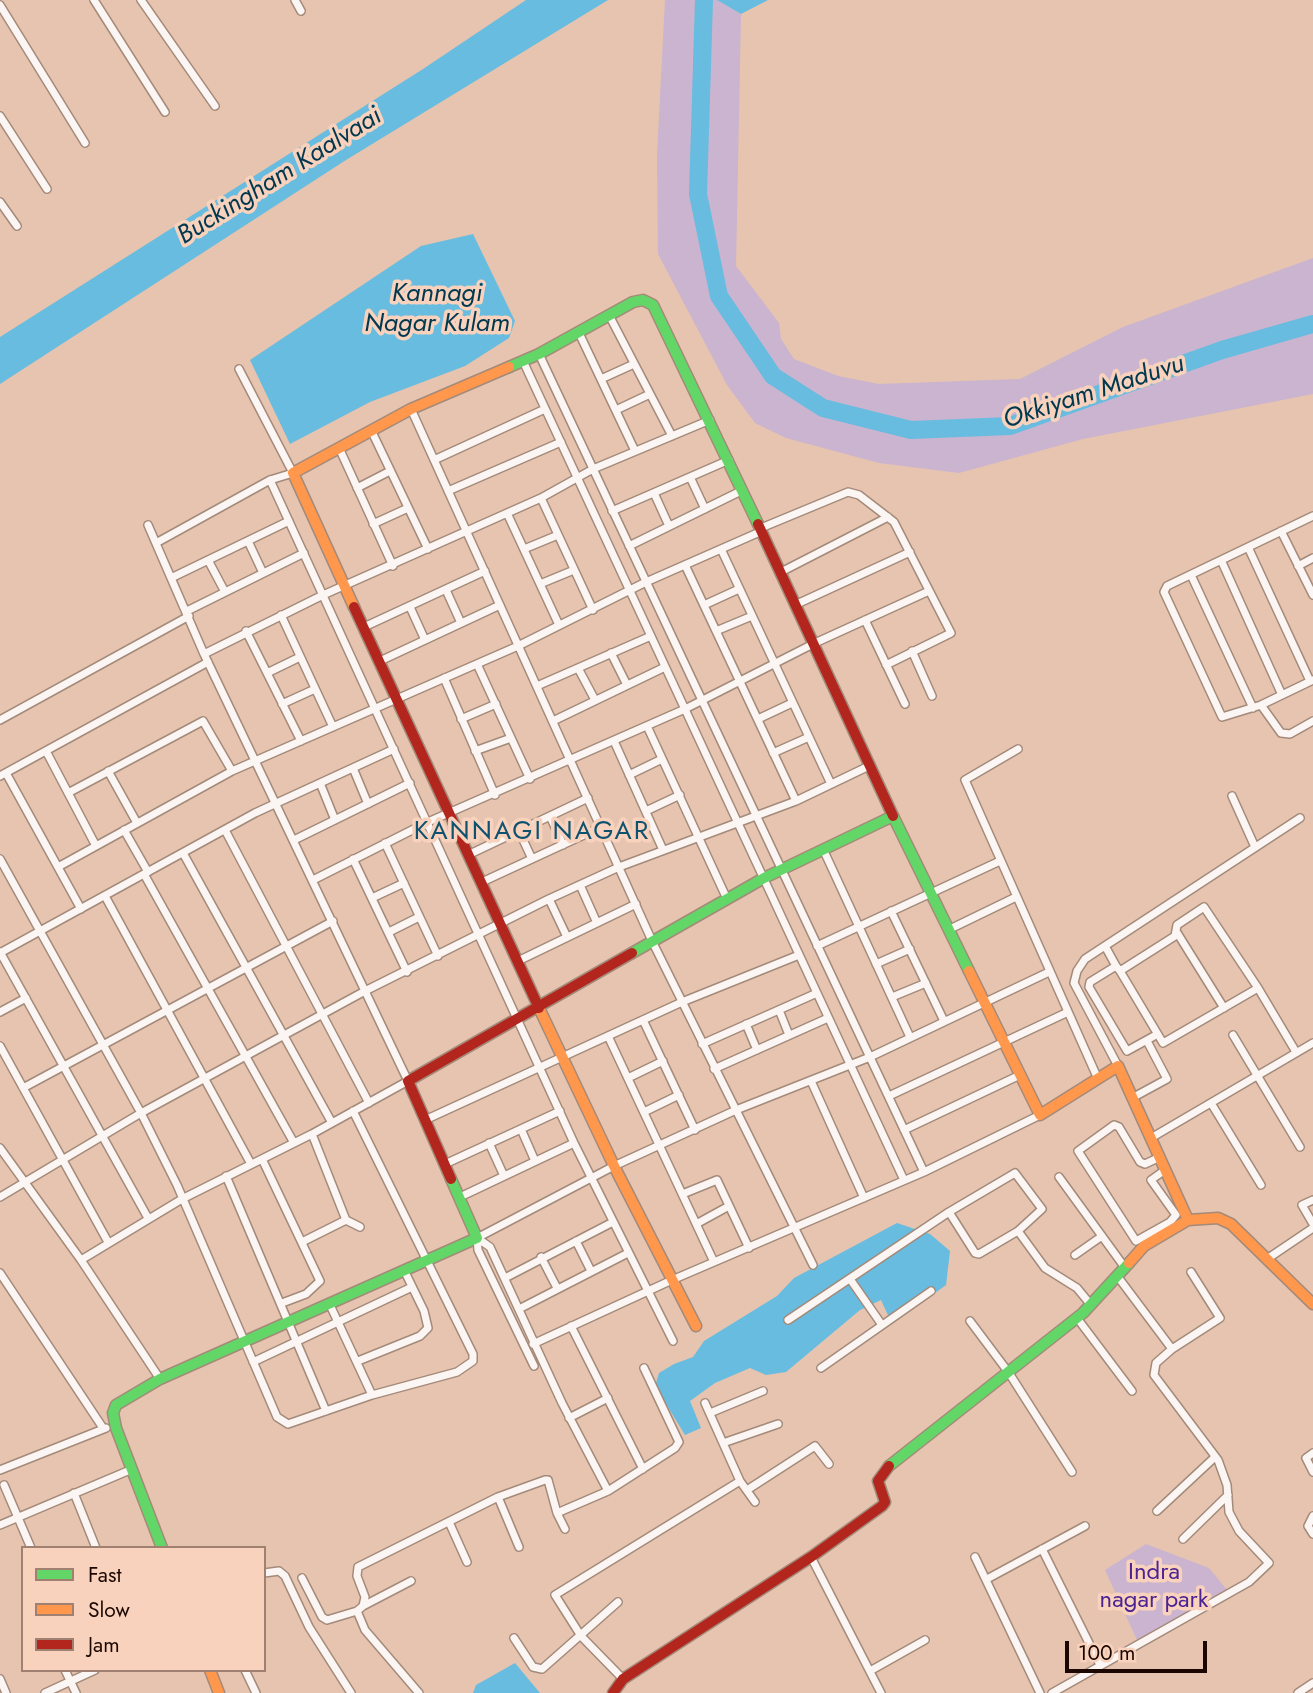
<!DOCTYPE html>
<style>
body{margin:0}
#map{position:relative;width:1313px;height:1693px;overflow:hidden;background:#e6c4af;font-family:Jost,sans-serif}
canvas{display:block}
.legend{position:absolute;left:21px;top:1546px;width:245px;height:126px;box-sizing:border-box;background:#f8d2bc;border:2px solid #a08171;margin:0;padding:9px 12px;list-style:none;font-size:21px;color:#1b0700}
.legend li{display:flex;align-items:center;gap:14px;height:35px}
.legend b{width:35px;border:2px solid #a08171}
.scale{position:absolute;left:1065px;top:1641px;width:142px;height:32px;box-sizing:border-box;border:4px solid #1b0700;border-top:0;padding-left:9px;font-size:21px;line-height:24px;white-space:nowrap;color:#1b0700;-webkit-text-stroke:5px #f8d2bc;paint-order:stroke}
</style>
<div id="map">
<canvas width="1313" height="1693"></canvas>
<ul class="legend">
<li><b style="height:9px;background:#63d668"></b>Fast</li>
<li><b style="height:9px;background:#ff974d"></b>Slow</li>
<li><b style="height:9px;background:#b3261e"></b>Jam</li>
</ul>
<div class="scale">100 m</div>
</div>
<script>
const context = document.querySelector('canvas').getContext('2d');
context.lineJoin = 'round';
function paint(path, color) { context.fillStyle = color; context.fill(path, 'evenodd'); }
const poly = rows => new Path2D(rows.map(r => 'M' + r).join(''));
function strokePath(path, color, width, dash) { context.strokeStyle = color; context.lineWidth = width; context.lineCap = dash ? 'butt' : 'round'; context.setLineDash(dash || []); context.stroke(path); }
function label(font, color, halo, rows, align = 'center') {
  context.font = font + ' Jost,sans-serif'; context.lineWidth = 7; context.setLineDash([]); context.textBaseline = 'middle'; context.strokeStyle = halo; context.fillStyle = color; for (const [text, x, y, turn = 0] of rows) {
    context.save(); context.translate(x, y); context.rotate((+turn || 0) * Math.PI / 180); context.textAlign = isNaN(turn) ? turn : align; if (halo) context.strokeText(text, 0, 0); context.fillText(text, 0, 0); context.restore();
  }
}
const green = poly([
 [665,0,717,0,741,14,736,266,779,323,781,339,794,359,838,376,879,384,1020,379,1123,327,1313,258,1313,394,1083,439,959,473,879,463,786,438,755,423,727,385,658,254,657,155],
 [1146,1544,1209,1568,1227,1590,1137,1640,1105,1570]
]);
const water = poly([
 [526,0,608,0,346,160,0,384,0,337,423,69],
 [717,0,768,0,741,14],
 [473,234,515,321,509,338,465,366,370,402,290,444,250,360,421,246],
 [897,1223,930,1234,950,1251,946,1285,892,1324,881,1300,860,1310,786,1372,766,1375,750,1368,715,1383,690,1401,701,1428,685,1435,655,1386,659,1373,674,1364,693,1357,704,1341,777,1296,794,1278],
 [515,1663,540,1693,473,1693,476,1685]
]);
const river = poly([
 [704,0,698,194,719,296,773,376,823,408,911,430,1010,426,1222,350,1313,324]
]);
const street = poly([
 [94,0,165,112],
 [141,0,215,106],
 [295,0,301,11],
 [0,5,85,143],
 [0,116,47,189],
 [0,202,17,226],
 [610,317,672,436],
 [579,333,635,451],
 [539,354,924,1172],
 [523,361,904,1180],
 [601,379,634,364],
 [411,409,653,943,813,1265],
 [616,410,650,394],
 [372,432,428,549],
 [340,450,393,566],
 [434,460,545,409],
 [690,477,705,509],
 [270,480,574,1143,673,1341],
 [357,488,390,471],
 [448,491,561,442],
 [654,493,669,526],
 [541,498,593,610],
 [612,511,729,460],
 [507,513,559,625],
 [1313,516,1167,586,1164,592,1222,717,1261,705,1313,680],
 [373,524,408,508],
 [761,528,848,492,859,495,894,522,951,633,886,665],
 [1281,531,1313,595],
 [248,541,263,573],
 [156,543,270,480,293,473,239,369],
 [629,546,743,490],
 [1248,547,1310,681],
 [524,549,558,535],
 [721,549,831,784],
 [208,560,225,592],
 [1221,560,1282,695],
 [685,565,796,801],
 [1298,566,1313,558],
 [781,572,888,517],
 [1191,575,1253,708],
 [171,578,289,521],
 [540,584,574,570],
 [446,590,461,623],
 [797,604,910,552],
 [704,605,739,589],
 [410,607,425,640],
 [187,611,304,553],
 [281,615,333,727],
 [865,620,905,704],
 [364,627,485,571],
 [246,631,301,741],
 [716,631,752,616],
 [912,651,932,696],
 [611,653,627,685],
 [204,654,323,595,541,498,593,469,710,420],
 [380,661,500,605],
 [477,664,530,779],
 [578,668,595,700],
 [267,673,300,657],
 [444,678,495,795],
 [537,686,651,636],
 [282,704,315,689],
 [1261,705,1281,733,1290,734,1313,721],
 [461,719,496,704],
 [758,719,792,703],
 [0,720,189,616],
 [553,721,665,667],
 [647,726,727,899],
 [614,741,663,850],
 [1018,749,965,780,1098,1079],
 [46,751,96,846],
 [475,751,511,738],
 [773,753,809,737],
 [353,768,368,804],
 [108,771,137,823],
 [6,773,81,909],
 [629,775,662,759],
 [0,776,208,662],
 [320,783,335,820],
 [68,793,203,721,232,771],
 [1232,796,1255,847],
 [646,811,680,795],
 [550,816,563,845],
 [124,830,148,872],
 [225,830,369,1103],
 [519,831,532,859],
 [294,840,410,783],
 [385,843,438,956],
 [823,849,910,1037],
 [183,853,332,1123],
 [470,854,588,798],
 [0,859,141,1113,177,1185,277,1417,288,1424,372,1395,457,1372,473,1361,473,1354,353,1111],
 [353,859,407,972],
 [58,867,232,771,518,646,646,582,762,531],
 [144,874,294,1143],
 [313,880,428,822,685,709,815,643,929,591],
 [482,882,601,827],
 [580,885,597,923],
 [105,896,251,1164],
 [372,898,404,883],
 [549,899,567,937],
 [891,911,944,1021],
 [948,930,1016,897],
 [1176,931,1224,1008],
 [389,932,419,917],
 [817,946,1000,861],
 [1105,946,1116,966],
 [0,952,148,1218],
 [0,953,255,813,394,749],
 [518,961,636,904],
 [876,964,910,949],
 [1120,971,1116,966,1090,982,1089,987,1127,1051,1156,1035],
 [1258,988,1163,1043,1120,971,1175,936,1177,925,1204,907,1258,988,1296,1052],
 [892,997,926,983],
 [779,1010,789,1035],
 [0,1012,26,998],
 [643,1020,695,1130],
 [746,1024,757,1050],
 [1233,1035,1300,1147],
 [608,1036,714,1262],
 [702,1044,817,993],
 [0,1046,108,1242],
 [1118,1066,1074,983,1077,971,1085,959,1300,818],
 [714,1069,828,1018],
 [628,1078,663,1061],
 [811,1081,864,1198],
 [23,1088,333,921],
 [889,1096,1068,1012],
 [1132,1098,1167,1079,1147,1041],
 [1211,1103,1261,1185],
 [644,1112,679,1095],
 [425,1120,682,1002,799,955],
 [521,1129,535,1161],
 [904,1130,1020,1075],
 [1151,1138,1313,1043],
 [489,1143,504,1176],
 [0,1148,81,1260,160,1379],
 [1160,1157,1145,1164,1140,1162,1119,1127,1114,1125,1078,1151,1136,1241,1170,1222,1176,1215,1151,1180,1165,1170],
 [262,1159,320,1281,306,1294,282,1303],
 [445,1164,560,1111],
 [226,1176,326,1411],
 [1059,1177,1123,1265],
 [685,1193,717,1180,749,1248],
 [0,1197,141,1113,365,991,549,899,619,867,796,801,869,766],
 [460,1197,574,1143],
 [1313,1200,1302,1205,1313,1224],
 [949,1212,975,1253,979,1254,1018,1231],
 [346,1220,360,1227],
 [698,1223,729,1206],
 [477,1238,614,1166,736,1110,870,1057,1049,972],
 [477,1238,478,1250,534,1366],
 [576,1241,591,1271],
 [302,1242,346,1220,312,1134],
 [1075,1255,1102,1236],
 [541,1257,557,1288],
 [1267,1259,1313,1228],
 [81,1260,182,1199,312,1134,408,1081,204,654,148,525],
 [0,1273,103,1428],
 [1118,1277,1172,1349,1220,1318,1191,1272],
 [505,1278,613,1222],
 [850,1279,882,1325],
 [330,1305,372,1395],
 [519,1309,628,1253],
 [1077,1318,1132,1391],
 [788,1320,949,1212,1015,1173,1042,1209,1018,1231,1045,1268,1077,1288,1091,1305],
 [970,1321,1009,1373,1072,1472],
 [571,1326,643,1469],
 [533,1344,672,1280,924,1172,1040,1115],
 [358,1361,420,1336,428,1328,424,1311,405,1272],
 [253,1362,412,1287],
 [821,1368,931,1291],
 [705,1403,740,1481,755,1502],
 [710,1413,763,1391],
 [569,1418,608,1398],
 [723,1443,778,1424],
 [1313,1453,1306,1458,1313,1472],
 [0,1470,106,1428],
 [4,1485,31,1548],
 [747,1490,815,1446,829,1464],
 [608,1491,675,1448,679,1442,644,1368],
 [74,1493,96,1548],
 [498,1497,519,1547],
 [1157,1511,1215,1457],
 [557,1513,565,1529],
 [1313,1516,1308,1526,1313,1534],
 [449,1522,467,1562],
 [0,1525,130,1470],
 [1183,1539,1228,1495],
 [1042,1549,1100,1665],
 [811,1557,881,1693],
 [975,1557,1040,1693],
 [264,1573,279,1571,285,1576,309,1627,351,1693],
 [302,1578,322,1617,327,1620,357,1611],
 [987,1579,1085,1526],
 [363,1606,411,1581],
 [514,1638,533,1667,542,1669,618,1602],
 [65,1670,76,1693],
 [245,1670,256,1693],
 [870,1671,925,1640],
 [0,1679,6,1693],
 [623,1679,581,1636,555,1595,740,1481],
 [45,1693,95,1670],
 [419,1693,365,1630,357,1611,363,1606,365,1597,357,1576,358,1567,498,1497,545,1480,548,1480,557,1513,608,1491,562,1403,490,1247,477,1238],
 [1052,1693,1249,1582,1269,1563,1239,1531,1229,1512,1227,1485,1218,1460,1154,1375,1156,1363,1172,1349],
 [1298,1693,1313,1683]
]);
const fast = poly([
 [509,367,539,354,633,302,643,300,653,305,758,524],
 [632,953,764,878,893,816,969,971],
 [889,1466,1083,1313,1129,1263],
 [162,1548,116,1428,113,1413,116,1405,160,1379,477,1238,451,1179]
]);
const slow = poly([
 [354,607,293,473,411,409,509,367],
 [969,971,1040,1115,1118,1066,1188,1220],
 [539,1008,614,1166,696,1326],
 [1129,1263,1144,1246,1188,1220,1218,1218,1231,1224,1313,1304],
 [210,1670,219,1693]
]);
const jam = poly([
 [758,524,893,816],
 [354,607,539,1008],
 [451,1179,408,1081,632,953],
 [613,1693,623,1679,811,1557,882,1506,885,1502,878,1481,889,1466]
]);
const parkNames = [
 ["Indra",1154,1573],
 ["nagar park",1154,1601]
];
const waterNames = [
 ["Buckingham Kaalvaai",280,177,-32],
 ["Kannagi",437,295],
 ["Nagar Kulam",437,325],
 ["Okkiyam Maduvu",1094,393,-18]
];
const neighbourhoodNames = [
 ["KANNAGI NAGAR",532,833]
];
paint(green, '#cab4cf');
paint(water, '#67bce0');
strokePath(river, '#67bce0', 18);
strokePath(street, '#a48a7a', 10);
strokePath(fast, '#a48a7a', 13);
strokePath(slow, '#a48a7a', 13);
strokePath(jam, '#a48a7a', 13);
strokePath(street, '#fbf6f3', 7);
strokePath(fast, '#63d668', 10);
strokePath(slow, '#ff974d', 10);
strokePath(jam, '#b3261e', 10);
label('24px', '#4c2393', '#f8d2bc', parkNames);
label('italic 26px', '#003850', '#f8d2bc', waterNames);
context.letterSpacing = '2px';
label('26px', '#0e5270', '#f8d2bc', neighbourhoodNames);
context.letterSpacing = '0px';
</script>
